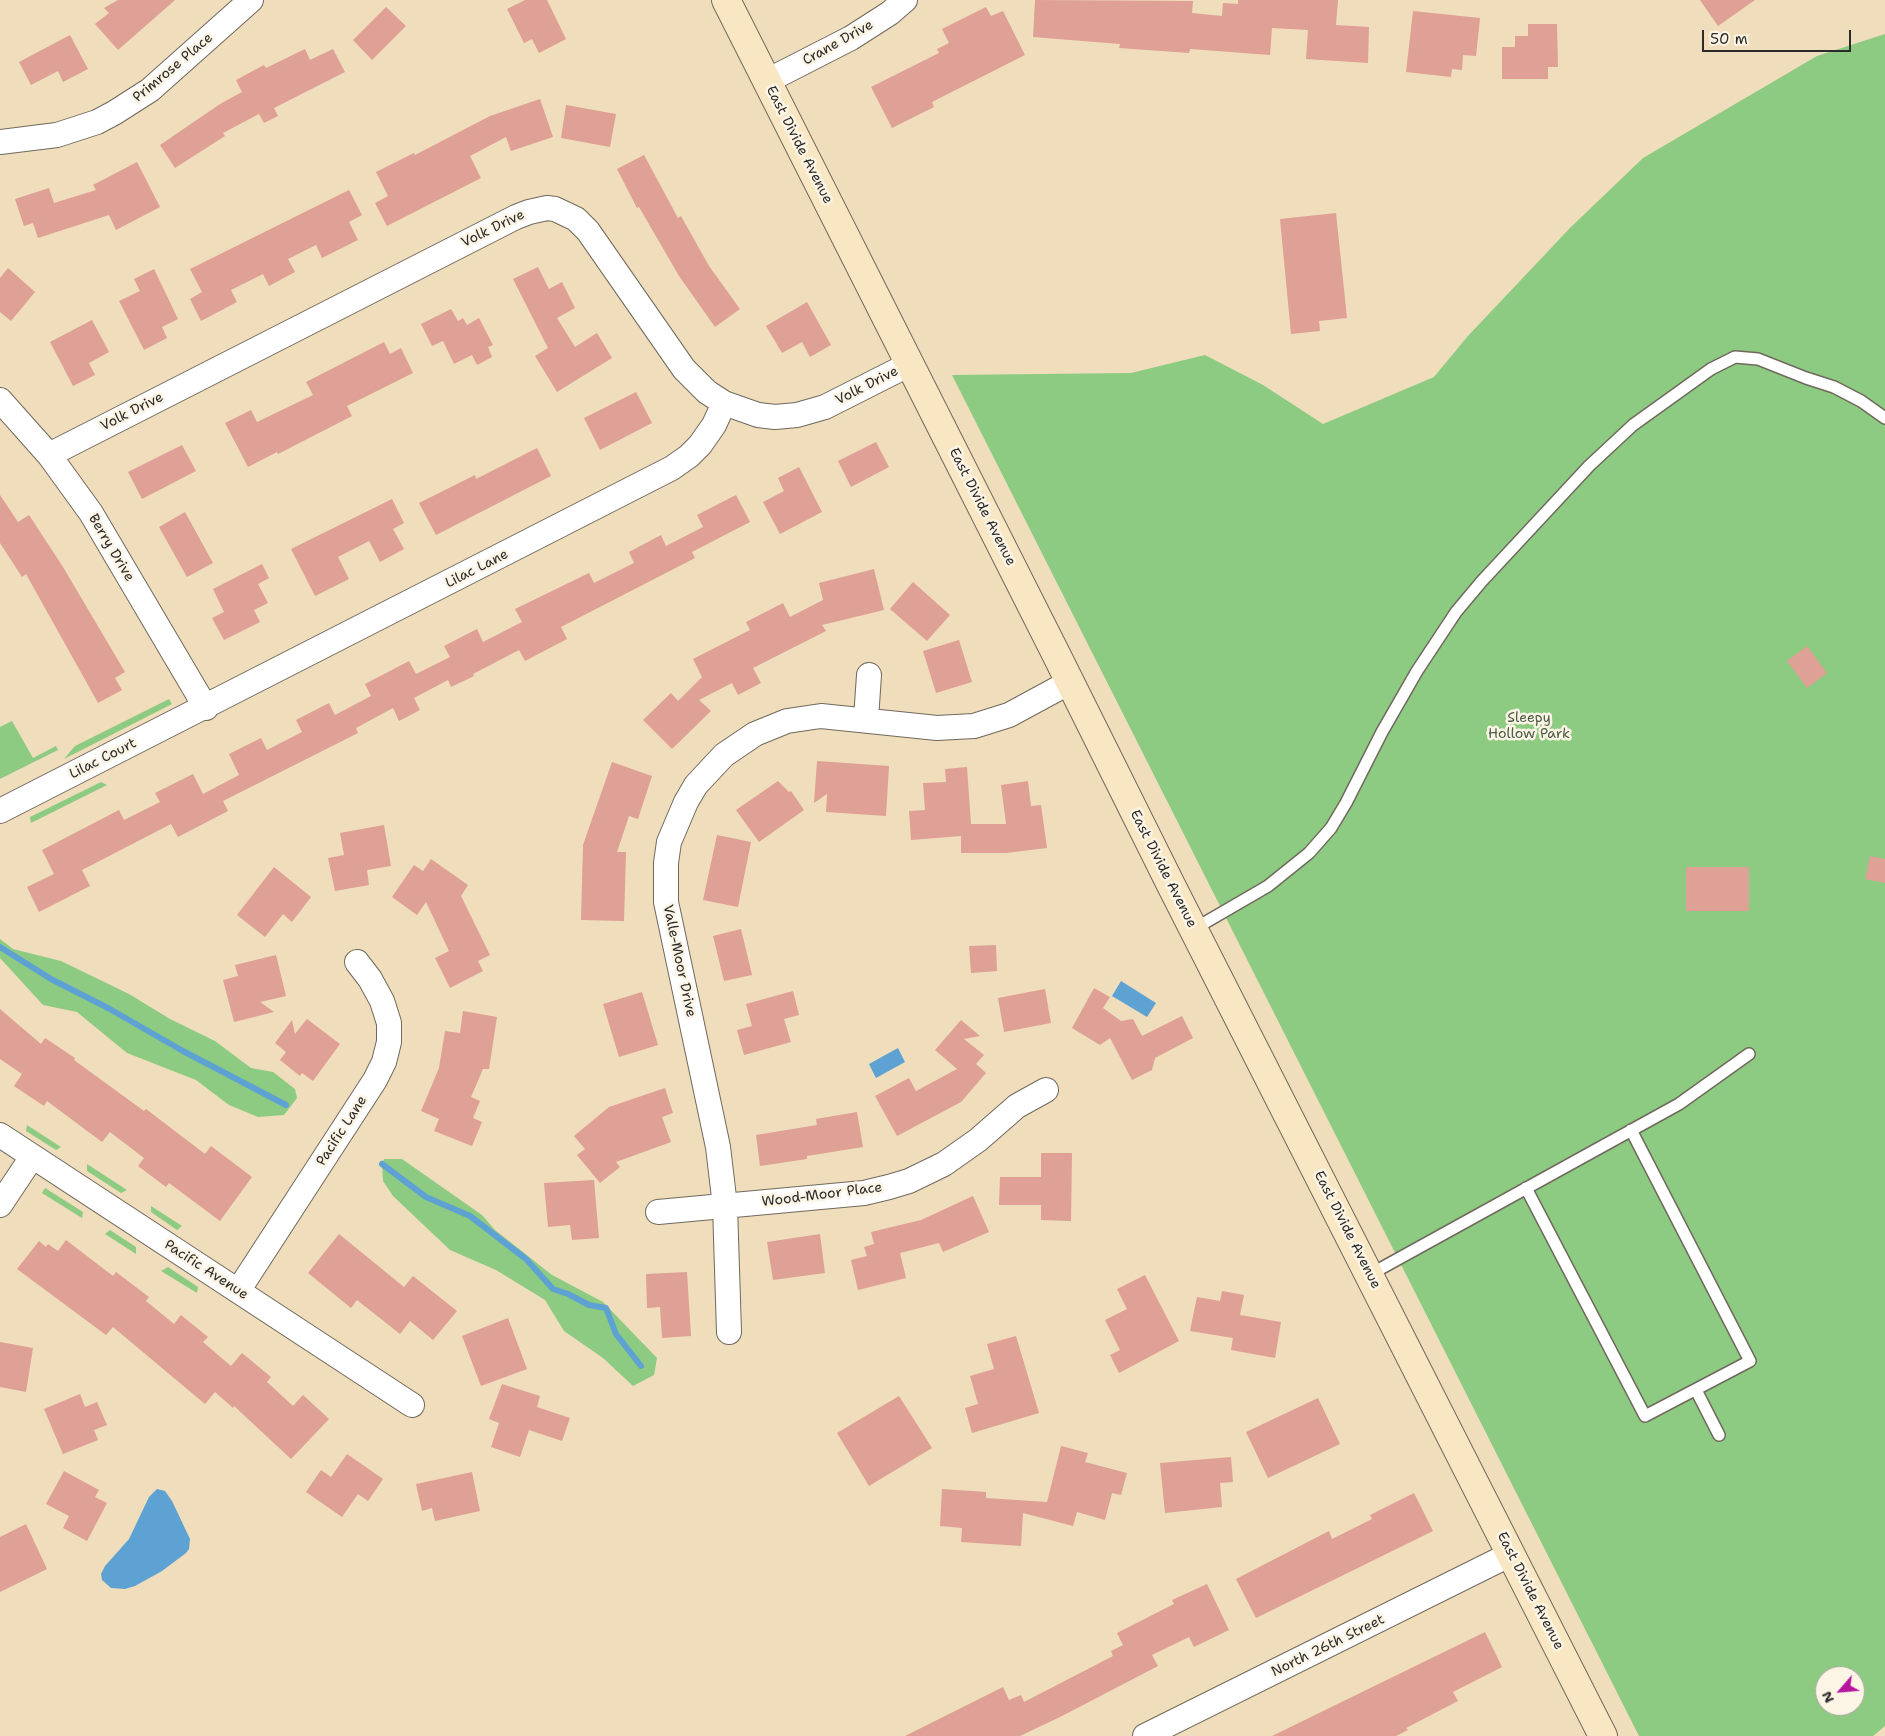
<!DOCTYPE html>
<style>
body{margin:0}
#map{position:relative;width:1885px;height:1736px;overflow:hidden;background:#efddbb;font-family:"Shantell Sans",sans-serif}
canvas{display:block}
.north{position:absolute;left:1815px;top:1666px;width:50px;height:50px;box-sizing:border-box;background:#fcf5e5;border:1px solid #a8a49b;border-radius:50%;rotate:243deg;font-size:14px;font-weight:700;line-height:20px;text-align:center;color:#2b2b2b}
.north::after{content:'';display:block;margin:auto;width:18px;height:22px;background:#b5179e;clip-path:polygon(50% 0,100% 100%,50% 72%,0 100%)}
.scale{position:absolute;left:1702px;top:30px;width:149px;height:22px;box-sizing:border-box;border:2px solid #2b2b2b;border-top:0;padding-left:6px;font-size:15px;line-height:18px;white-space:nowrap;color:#2b2b2b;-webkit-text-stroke:4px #fcf5e5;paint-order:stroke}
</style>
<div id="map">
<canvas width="1885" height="1736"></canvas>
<div class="north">N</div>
<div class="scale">50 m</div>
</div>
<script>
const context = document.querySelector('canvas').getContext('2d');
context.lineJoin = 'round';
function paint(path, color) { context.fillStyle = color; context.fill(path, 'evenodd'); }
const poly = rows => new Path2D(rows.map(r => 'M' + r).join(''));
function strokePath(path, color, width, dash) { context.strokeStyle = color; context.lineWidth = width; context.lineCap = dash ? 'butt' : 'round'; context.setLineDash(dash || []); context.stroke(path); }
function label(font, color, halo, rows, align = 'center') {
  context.font = font + ' "Shantell Sans",sans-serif'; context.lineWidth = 5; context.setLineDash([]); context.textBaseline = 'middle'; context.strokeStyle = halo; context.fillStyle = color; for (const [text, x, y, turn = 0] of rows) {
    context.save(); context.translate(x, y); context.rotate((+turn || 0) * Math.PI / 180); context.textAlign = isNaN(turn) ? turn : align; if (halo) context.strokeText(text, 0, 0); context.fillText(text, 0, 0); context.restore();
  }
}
const green = poly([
 [1885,34,1885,1726,1873,1736,1639,1736,952,375,1131,373,1205,355,1263,385,1323,424,1434,377,1467,337,1570,228,1643,158,1817,56],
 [1825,1676,1855,1676,1855,1706,1825,1706],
 [169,699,172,704,64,759,75,746],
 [12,721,33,758,56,746,58,750,0,779,0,727],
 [101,782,107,785,31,823,30,817],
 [0,939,13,949,61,961,129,994,170,1019,215,1041,251,1068,273,1072,295,1089,297,1098,284,1115,258,1117,229,1105,196,1080,127,1053,77,1012,43,1005,0,958],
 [27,1125,61,1147,56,1150,26,1131],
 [384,1159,402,1159,482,1215,495,1230,552,1275,603,1302,657,1358,654,1375,633,1386,603,1358,564,1331,545,1300,496,1270,450,1250,393,1196,383,1181,382,1164],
 [87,1164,127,1190,121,1193,87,1171],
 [45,1188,83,1212,82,1218,42,1193],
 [151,1206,182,1226,177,1230,151,1212],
 [110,1230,136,1247,136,1254,105,1234],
 [168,1267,198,1287,197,1293,161,1271]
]);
const water = poly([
 [1121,981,1156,1003,1147,1017,1112,996],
 [898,1048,905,1062,876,1078,869,1064],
 [157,1489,165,1491,172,1501,190,1539,189,1549,186,1553,162,1571,135,1586,125,1589,111,1588,102,1580,101,1574,105,1566,129,1539,149,1497]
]);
const stream = poly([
 [0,947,51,979,108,1008,183,1051,286,1105],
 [382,1164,426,1197,470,1216,526,1259,553,1289,568,1294,589,1305,606,1308,616,1334,641,1366]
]);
const building = poly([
 [118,0,175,0,118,50,95,24,109,13,104,8],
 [525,0,547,0,566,39,539,53,532,39,524,43,507,9],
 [1035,0,1193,1,1192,13,1222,16,1223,3,1238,4,1238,0,1338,0,1336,25,1369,27,1368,63,1306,59,1308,30,1272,28,1270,55,1190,49,1189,53,1119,48,1120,44,1033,37],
 [1700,0,1755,0,1718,26],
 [386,7,406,26,372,60,353,40],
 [986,7,991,16,1003,11,1025,55,932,102,934,107,892,128,871,87,939,53,937,49,949,43,942,29],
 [1413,11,1480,18,1476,56,1463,55,1462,70,1452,69,1451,77,1406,72],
 [1528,24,1557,24,1558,67,1548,67,1548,79,1502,79,1502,47,1515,47,1515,36,1528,36],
 [70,35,88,69,63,82,58,71,31,85,19,62],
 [305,49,310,60,333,49,345,72,274,108,278,116,264,123,259,114,223,133,225,136,175,168,160,145,220,104,242,92,236,80,264,65,266,68],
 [540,99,553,137,511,151,506,137,470,156,481,178,387,226,375,203,388,196,376,172,414,153,415,155,490,116],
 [566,105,616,114,610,147,561,138],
 [644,155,678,218,681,216,709,266,740,309,715,327,679,276,639,207,637,208,617,169],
 [137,162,160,207,116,230,109,215,38,238,33,223,24,226,15,199,49,188,54,203,96,190,93,185],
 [349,190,362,215,349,222,358,240,322,258,316,245,288,259,295,272,269,286,263,274,231,290,237,302,201,321,190,299,202,292,190,269],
 [1336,213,1347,318,1319,321,1320,331,1291,334,1280,219],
 [538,267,549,289,562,282,575,308,557,318,575,347,597,333,612,358,557,392,535,356,548,348,513,279],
 [8,268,35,292,11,321,0,312,0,278],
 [154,269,178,319,162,327,167,338,144,350,119,301,140,291,134,279],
 [807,302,831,345,810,357,802,342,782,353,766,326],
 [451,309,458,321,463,318,467,325,479,318,493,345,488,347,492,357,477,365,472,355,454,364,443,341,432,346,421,324],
 [92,320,109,352,89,363,95,375,73,386,50,342],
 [384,342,390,354,401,348,413,373,347,406,352,416,278,454,277,452,248,467,225,423,251,410,257,422,313,395,306,382],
 [636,392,652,423,600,450,584,418],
 [876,442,889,467,851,487,838,461],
 [182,445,196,471,142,499,128,472],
 [537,448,551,476,436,535,419,503,475,475,476,479],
 [799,467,822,512,780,534,763,502,784,491,778,478],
 [0,495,18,522,29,515,63,567,125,672,115,678,122,690,98,703,26,574,22,577,0,543],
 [736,495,750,522,692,552,695,558,561,627,567,639,525,661,519,650,473,674,474,676,451,687,448,680,414,698,420,710,399,721,393,708,356,728,358,733,223,801,228,811,178,837,171,824,82,870,90,886,39,912,27,887,54,874,42,850,119,810,124,820,160,802,155,793,193,774,203,794,239,775,229,754,261,738,267,750,302,732,296,720,329,703,335,715,371,696,365,684,409,661,416,674,450,657,444,646,477,629,483,642,522,622,515,609,589,573,594,583,634,563,629,552,661,535,666,546,703,527,697,515],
 [392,499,404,523,393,529,404,549,380,562,369,541,338,557,349,579,315,596,291,549],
 [185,512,213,563,187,577,159,527],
 [262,564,269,578,258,584,268,603,254,610,260,622,224,640,212,618,224,612,213,589],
 [874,569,884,610,822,625,826,631,753,668,761,683,738,695,732,683,699,700,711,711,672,749,643,720,671,693,678,701,702,677,693,659,750,630,746,622,783,603,790,617,823,600,819,583],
 [913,582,950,615,927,641,890,609],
 [959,640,972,682,936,693,923,651],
 [1807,646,1827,673,1807,688,1787,661],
 [817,761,889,766,886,816,826,812,827,794,814,803],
 [612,762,652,776,638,819,629,816,617,852,626,852,624,921,581,920,583,845],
 [967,767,971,824,1006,824,1001,785,1028,781,1031,806,1041,805,1047,848,1006,853,961,853,961,836,911,840,909,811,925,810,923,783,946,782,945,769],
 [778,781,789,792,791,791,804,810,759,842,736,810],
 [384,825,391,866,367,870,369,885,335,891,328,858,344,855,340,833],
 [717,835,751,842,738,907,703,900],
 [1870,856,1885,859,1885,883,1865,879],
 [431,859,468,885,461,896,490,955,478,961,483,971,450,988,435,958,449,951,426,902,417,915,392,897,414,865,423,871],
 [274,867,311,897,292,922,283,914,265,937,237,915],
 [1686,867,1749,867,1749,911,1686,911],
 [741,929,752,975,724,981,713,936],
 [996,945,997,971,971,973,969,946],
 [276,955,286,996,260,1002,274,1012,234,1022,223,980,238,976,235,965],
 [1094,988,1110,997,1103,1008,1121,1021,1133,1019,1142,1036,1182,1016,1193,1038,1155,1058,1152,1070,1132,1080,1110,1038,1100,1045,1072,1028],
 [1045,989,1051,1023,1004,1032,998,998],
 [793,991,799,1015,784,1019,791,1042,744,1055,737,1030,752,1026,746,1004],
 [642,992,658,1045,619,1057,603,1004],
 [0,1009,41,1044,45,1038,75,1058,74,1060,144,1111,146,1109,205,1154,211,1146,252,1177,220,1221,169,1183,166,1187,138,1166,144,1158,110,1132,102,1142,47,1101,44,1106,14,1086,22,1074,0,1059],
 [463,1011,497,1017,489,1069,483,1069,471,1097,480,1101,473,1118,482,1122,472,1146,434,1131,439,1119,421,1111,439,1068,445,1031,460,1033],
 [307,1019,340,1044,313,1081,302,1073,300,1076,280,1060,286,1052,275,1043,292,1020,295,1034],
 [961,1020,980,1036,964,1039,984,1055,976,1064,986,1073,961,1102,897,1136,875,1096,909,1078,916,1091,957,1069,935,1050],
 [665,1088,673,1113,662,1117,671,1142,616,1162,620,1167,600,1183,577,1155,585,1149,574,1136,609,1107],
 [857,1112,863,1147,807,1156,807,1159,760,1166,756,1135,817,1125,816,1119],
 [1041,1153,1072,1153,1071,1221,1041,1220,1041,1205,999,1205,1000,1177,1041,1177],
 [594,1180,599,1238,572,1240,570,1225,548,1227,544,1183],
 [973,1196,989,1232,943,1252,939,1243,900,1253,906,1278,858,1290,851,1260,867,1256,864,1247,874,1244,871,1232,921,1220],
 [339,1234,404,1287,413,1276,457,1311,433,1340,410,1321,400,1334,357,1300,351,1308,308,1273],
 [820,1234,825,1273,773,1280,767,1242],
 [66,1240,113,1276,116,1272,149,1297,146,1301,174,1324,181,1315,208,1337,203,1342,231,1366,242,1353,271,1377,267,1382,293,1406,303,1395,329,1419,291,1459,234,1406,233,1408,215,1392,205,1404,113,1327,106,1335,17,1269,39,1241,46,1247,48,1244,58,1251],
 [687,1272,691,1336,662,1338,660,1307,647,1308,646,1274],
 [1145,1275,1179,1341,1119,1373,1110,1355,1120,1350,1105,1320,1127,1309,1117,1289],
 [1222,1291,1244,1295,1240,1315,1281,1322,1275,1358,1231,1350,1233,1338,1190,1331,1197,1297,1220,1301],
 [508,1318,527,1369,481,1386,462,1336],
 [1016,1336,1039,1413,972,1433,965,1408,978,1404,970,1376,994,1369,987,1344],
 [0,1342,33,1348,26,1392,0,1387],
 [502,1384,540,1396,537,1407,570,1418,562,1441,529,1430,520,1457,491,1447,499,1423,489,1419],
 [80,1394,85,1407,97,1402,107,1425,94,1430,98,1440,63,1454,44,1409],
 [899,1396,932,1448,869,1486,837,1433],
 [1318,1398,1340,1444,1268,1478,1246,1432],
 [1061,1446,1088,1453,1085,1462,1127,1473,1121,1495,1112,1493,1105,1520,1077,1512,1073,1526,1023,1513,1021,1546,961,1542,962,1528,940,1526,942,1489,986,1492,986,1498,1047,1502],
 [347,1454,383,1479,368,1501,358,1494,342,1517,306,1492,321,1470,331,1477],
 [1231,1457,1233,1482,1220,1483,1222,1507,1165,1513,1160,1463],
 [64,1471,99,1490,95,1497,107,1503,87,1541,63,1528,69,1516,46,1504],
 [472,1472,480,1511,435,1521,432,1508,422,1511,416,1484],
 [1414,1493,1433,1531,1256,1618,1236,1579,1329,1531,1332,1539,1372,1519,1370,1515],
 [26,1524,47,1569,0,1592,0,1537],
 [1207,1584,1229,1630,1194,1647,1189,1637,1152,1655,1158,1666,1062,1716,1020,1736,905,1736,1003,1687,1009,1700,1021,1695,1024,1702,1113,1656,1111,1651,1123,1645,1117,1633,1174,1604,1172,1600],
 [1485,1632,1502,1667,1453,1692,1458,1701,1406,1728,1408,1730,1396,1736,1272,1736]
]);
const lane = poly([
 [1194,929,1268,886,1309,853,1331,828,1346,803,1382,732,1417,671,1456,612,1482,581,1589,466,1633,425,1711,369,1735,357,1758,359,1806,378,1834,387,1861,401,1885,418],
 [1526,1188,1645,1416,1750,1361,1631,1130],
 [1369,1275,1679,1104,1749,1054],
 [1696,1390,1719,1435]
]);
const street = poly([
 [767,81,851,38,890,13,905,0],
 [0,142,57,135,97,122,114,113,150,90,251,0],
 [0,400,49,455,91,513,206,708],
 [49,455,516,217,529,212,547,208,555,209,576,219,588,231,684,369,707,392,724,403,758,415,775,417,797,415,825,407,910,364],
 [866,719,869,675],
 [0,811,672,468,689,456,700,445,714,425,724,403],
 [0,1135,412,1405],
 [0,1205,32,1157],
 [658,1212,864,1193,889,1187,909,1181,944,1164,978,1140,1017,1106,1046,1090],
 [238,1291,375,1080,384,1062,389,1042,389,1023,382,1001,370,979,357,962],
 [729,1332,725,1206,718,1147,666,902,666,863,669,842,686,802,696,785,724,755,755,734,787,721,821,716,937,728,974,726,1009,715,1070,682],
 [1145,1736,1511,1554]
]);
const secondary = poly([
 [726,0,1056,654,1171,885,1603,1736]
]);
const streetNames = [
 ["Crane Drive",838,43,-29],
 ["Primrose Place",173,68,-40],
 ["East Divide Avenue",799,145,63],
 ["Volk Drive",493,229,-26],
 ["Volk Drive",867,386,-27],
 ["Volk Drive",132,412,-27],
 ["East Divide Avenue",982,507,63],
 ["Berry Drive",111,548,59],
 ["Lilac Lane",477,569,-27],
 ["Lilac Court",103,759,-27],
 ["East Divide Avenue",1163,869,63],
 ["Valle-Moor Drive",679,961,78],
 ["Pacific Lane",342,1131,-57],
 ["Wood-Moor Place",822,1195,-7],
 ["East Divide Avenue",1347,1230,63],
 ["Pacific Avenue",206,1270,33],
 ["East Divide Avenue",1530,1591,63],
 ["North 26th Street",1328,1646,-26]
];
const parkNames = [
 ["Sleepy",1529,718],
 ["Hollow Park",1529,734]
];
paint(green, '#8dcb82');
paint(water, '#5ea2d3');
strokePath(stream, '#5ea2d3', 6);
paint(building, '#dfa095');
strokePath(lane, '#70695d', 14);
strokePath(street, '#70695d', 26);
strokePath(secondary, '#70695d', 30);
strokePath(lane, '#fff', 11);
strokePath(street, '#fff', 24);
strokePath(secondary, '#f9e7c3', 28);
label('14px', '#2b2b2b', '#fcf5e5', streetNames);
label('14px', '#485b45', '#fcf5e5', parkNames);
</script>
